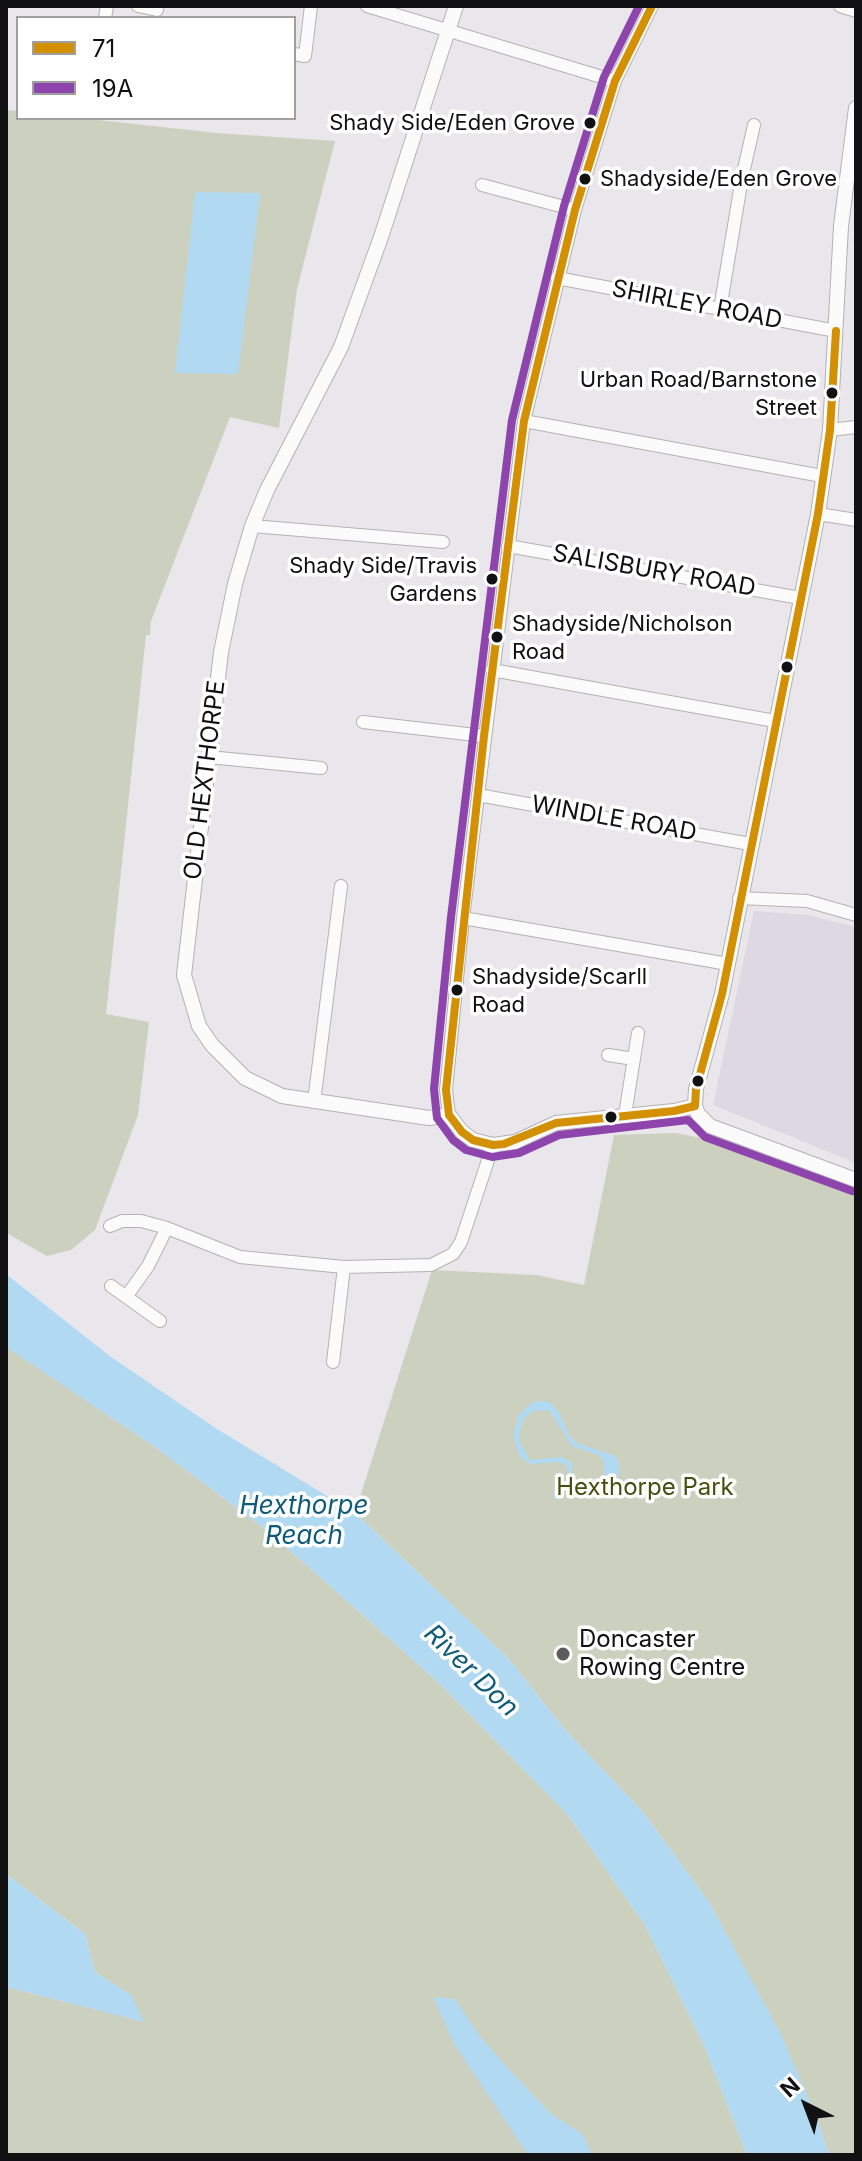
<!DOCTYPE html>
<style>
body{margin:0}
#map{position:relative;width:862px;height:2161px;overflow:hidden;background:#eae7ec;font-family:Inter,sans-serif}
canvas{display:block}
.frame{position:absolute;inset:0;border:8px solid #111012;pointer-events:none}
.legend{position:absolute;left:16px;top:16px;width:280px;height:104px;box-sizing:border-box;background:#fff;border:2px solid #a09fa0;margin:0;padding:10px 14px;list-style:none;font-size:24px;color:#111012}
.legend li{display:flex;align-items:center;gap:16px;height:40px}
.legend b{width:40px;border:2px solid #a09fa0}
.north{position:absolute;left:766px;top:2065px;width:80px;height:80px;-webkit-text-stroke:6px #fff;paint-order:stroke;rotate:318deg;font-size:22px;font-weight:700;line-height:32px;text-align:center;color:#111012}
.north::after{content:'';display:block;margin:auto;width:28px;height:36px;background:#111012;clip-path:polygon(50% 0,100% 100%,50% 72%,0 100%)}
</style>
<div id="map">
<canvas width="862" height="2161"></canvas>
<div class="frame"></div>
<ul class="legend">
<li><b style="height:10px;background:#d49003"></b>71</li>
<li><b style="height:10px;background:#8e44ad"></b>19A</li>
</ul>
<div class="north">N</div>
</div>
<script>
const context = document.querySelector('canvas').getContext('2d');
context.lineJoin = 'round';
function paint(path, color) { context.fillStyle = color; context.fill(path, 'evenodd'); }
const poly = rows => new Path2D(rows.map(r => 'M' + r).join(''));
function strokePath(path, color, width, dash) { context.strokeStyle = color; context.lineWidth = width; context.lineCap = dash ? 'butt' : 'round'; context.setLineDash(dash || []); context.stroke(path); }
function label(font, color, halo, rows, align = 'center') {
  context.font = font + ' Inter,sans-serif'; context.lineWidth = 7; context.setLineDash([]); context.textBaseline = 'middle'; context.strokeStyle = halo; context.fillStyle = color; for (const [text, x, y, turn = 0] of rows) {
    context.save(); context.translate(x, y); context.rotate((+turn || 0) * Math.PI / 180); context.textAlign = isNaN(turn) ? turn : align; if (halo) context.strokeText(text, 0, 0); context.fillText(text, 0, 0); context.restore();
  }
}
const built = poly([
 [754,911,808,915,856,927,856,1163,713,1105]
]);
const green = poly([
 [6,110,18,111,18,118,80,118,217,133,335,141,297,289,279,428,230,417,151,621,150,635,146,635,106,1014,149,1022,138,1115,95,1230,71,1250,47,1256,6,1233],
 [676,1133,712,1140,856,1193,856,2155,829,2155,819,2124,779,2032,709,1902,643,1812,566,1731,507,1657,355,1513,432,1270,536,1275,584,1285,614,1135],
 [6,1346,152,1445,268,1531,438,1682,567,1814,645,1925,705,2048,747,2155,6,2155,6,1987,142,2021,131,1995,95,1972,85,1934,6,1874]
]);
const water = poly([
 [195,192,260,193,238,374,175,373],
 [6,1274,111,1357,217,1429,355,1513,507,1657,566,1731,643,1812,709,1902,782,2036,819,2124,829,2155,747,2155,705,2048,645,1925,567,1814,438,1682,268,1531,152,1445,6,1347],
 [545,1401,552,1404,560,1414,569,1435,577,1443,615,1456,619,1463,619,1473,612,1483,607,1481,605,1476,603,1460,598,1455,572,1446,549,1410,533,1411,524,1418,519,1433,520,1442,530,1460,562,1457,572,1463,572,1481,557,1499,554,1498,553,1493,564,1484,568,1473,567,1466,559,1462,530,1464,520,1457,513,1436,518,1416,532,1402],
 [6,1874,85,1934,95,1972,131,1995,144,2022,6,1987],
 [433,1997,455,1999,479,2035,505,2065,550,2113,583,2135,592,2155,528,2155,454,2044]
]);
const minor = poly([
 [138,6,157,10],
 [367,6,615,81],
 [840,6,856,11],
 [105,18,107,6],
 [294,54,305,56,311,6],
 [482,185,575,210],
 [557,278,836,331],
 [720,309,742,178,754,125],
 [524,421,822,476],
 [830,430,856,427],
 [818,514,856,520],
 [252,526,443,542],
 [508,546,800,598],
 [492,670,775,721],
 [363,722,484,736],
 [209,757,321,768],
 [478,795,750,844],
 [739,898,807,901,856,915],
 [463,918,728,964],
 [608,1055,634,1059],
 [314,1102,341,886],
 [449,1115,446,1090,463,918,524,421,575,210,615,81,652,6],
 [625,1115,638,1033],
 [110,1226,122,1221,141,1221,167,1228,240,1257,344,1267,431,1265,453,1254,461,1242,493,1145],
 [111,1286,160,1321],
 [126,1297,148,1266,167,1228],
 [333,1362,344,1267]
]);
const tertiary = poly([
 [456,6,381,237,341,347,267,490,252,526,235,584,221,652,184,975,199,1026,212,1045,245,1078,282,1096,429,1118,449,1115,462,1132,473,1140,493,1145,515,1142,556,1123,674,1111,695,1106],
 [695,1106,696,1089,722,994,818,514,830,430,841,226,856,108],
 [695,1106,698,1114,710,1126,856,1180]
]);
const bus1 = poly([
 [652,6,615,81,575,210,524,421,484,736,446,1090,449,1115,462,1132,473,1140,493,1145,504,1144,556,1123,674,1111,695,1106,696,1089,722,994,818,514,830,430,836,331]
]);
const bus2 = poly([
 [639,6,604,77,564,206,512,420,451,917,434,1089,437,1118,453,1140,466,1150,492,1157,519,1153,559,1135,688,1120,705,1137,852,1191]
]);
const markers = [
 [590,123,7,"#111012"],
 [585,179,7,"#111012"],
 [832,393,7,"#111012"],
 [492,579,7,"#111012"],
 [497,637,7,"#111012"],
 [787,667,7,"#111012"],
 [457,990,7,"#111012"],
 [698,1081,7,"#111012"],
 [611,1117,7,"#111012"],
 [563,1654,8,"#5d5b5e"]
];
const busNames = [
 ["Shady Side/Eden Grove",575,123],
 ["Shadyside/Eden Grove",600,179,"left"],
 ["Urban Road/Barnstone",817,380],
 ["Street",817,408],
 ["Shady Side/Travis",477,566],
 ["Gardens",477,594],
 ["Shadyside/Nicholson",512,624,"left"],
 ["Road",512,652,"left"],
 ["Shadyside/Scarll",472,977,"left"],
 ["Road",472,1005,"left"]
];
const streetNames = [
 ["SHIRLEY ROAD",697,305,11],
 ["SALISBURY ROAD",654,571,10],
 ["OLD HEXTHORPE",205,780,-83],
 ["WINDLE ROAD",614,819,10]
];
const parkNames = [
 ["Hexthorpe Park",645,1488]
];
const poiNames = [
 ["Doncaster",579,1640],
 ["Rowing Centre",579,1668]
];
const waterNames = [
 ["Hexthorpe",304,1506],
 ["Reach",304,1536],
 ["River Don",471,1671,44]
];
paint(built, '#ddd8e1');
paint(green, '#ccd0be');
paint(water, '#b1daf2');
strokePath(minor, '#b3b1b4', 14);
strokePath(tertiary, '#b3b1b4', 16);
strokePath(minor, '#fcfbfc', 12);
strokePath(tertiary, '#fcfbfc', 14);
strokePath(bus1, '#d49003', 8);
strokePath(bus2, '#8e44ad', 8);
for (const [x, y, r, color] of markers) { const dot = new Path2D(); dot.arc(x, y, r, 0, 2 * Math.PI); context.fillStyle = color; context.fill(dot); strokePath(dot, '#fff', 3); }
label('22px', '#111012', '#fff', busNames, 'right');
label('24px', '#111012', '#fff', streetNames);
label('24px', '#454f10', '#fff', parkNames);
label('24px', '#111012', '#fff', poiNames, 'left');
label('italic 26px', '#0f5b7a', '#fff', waterNames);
</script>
